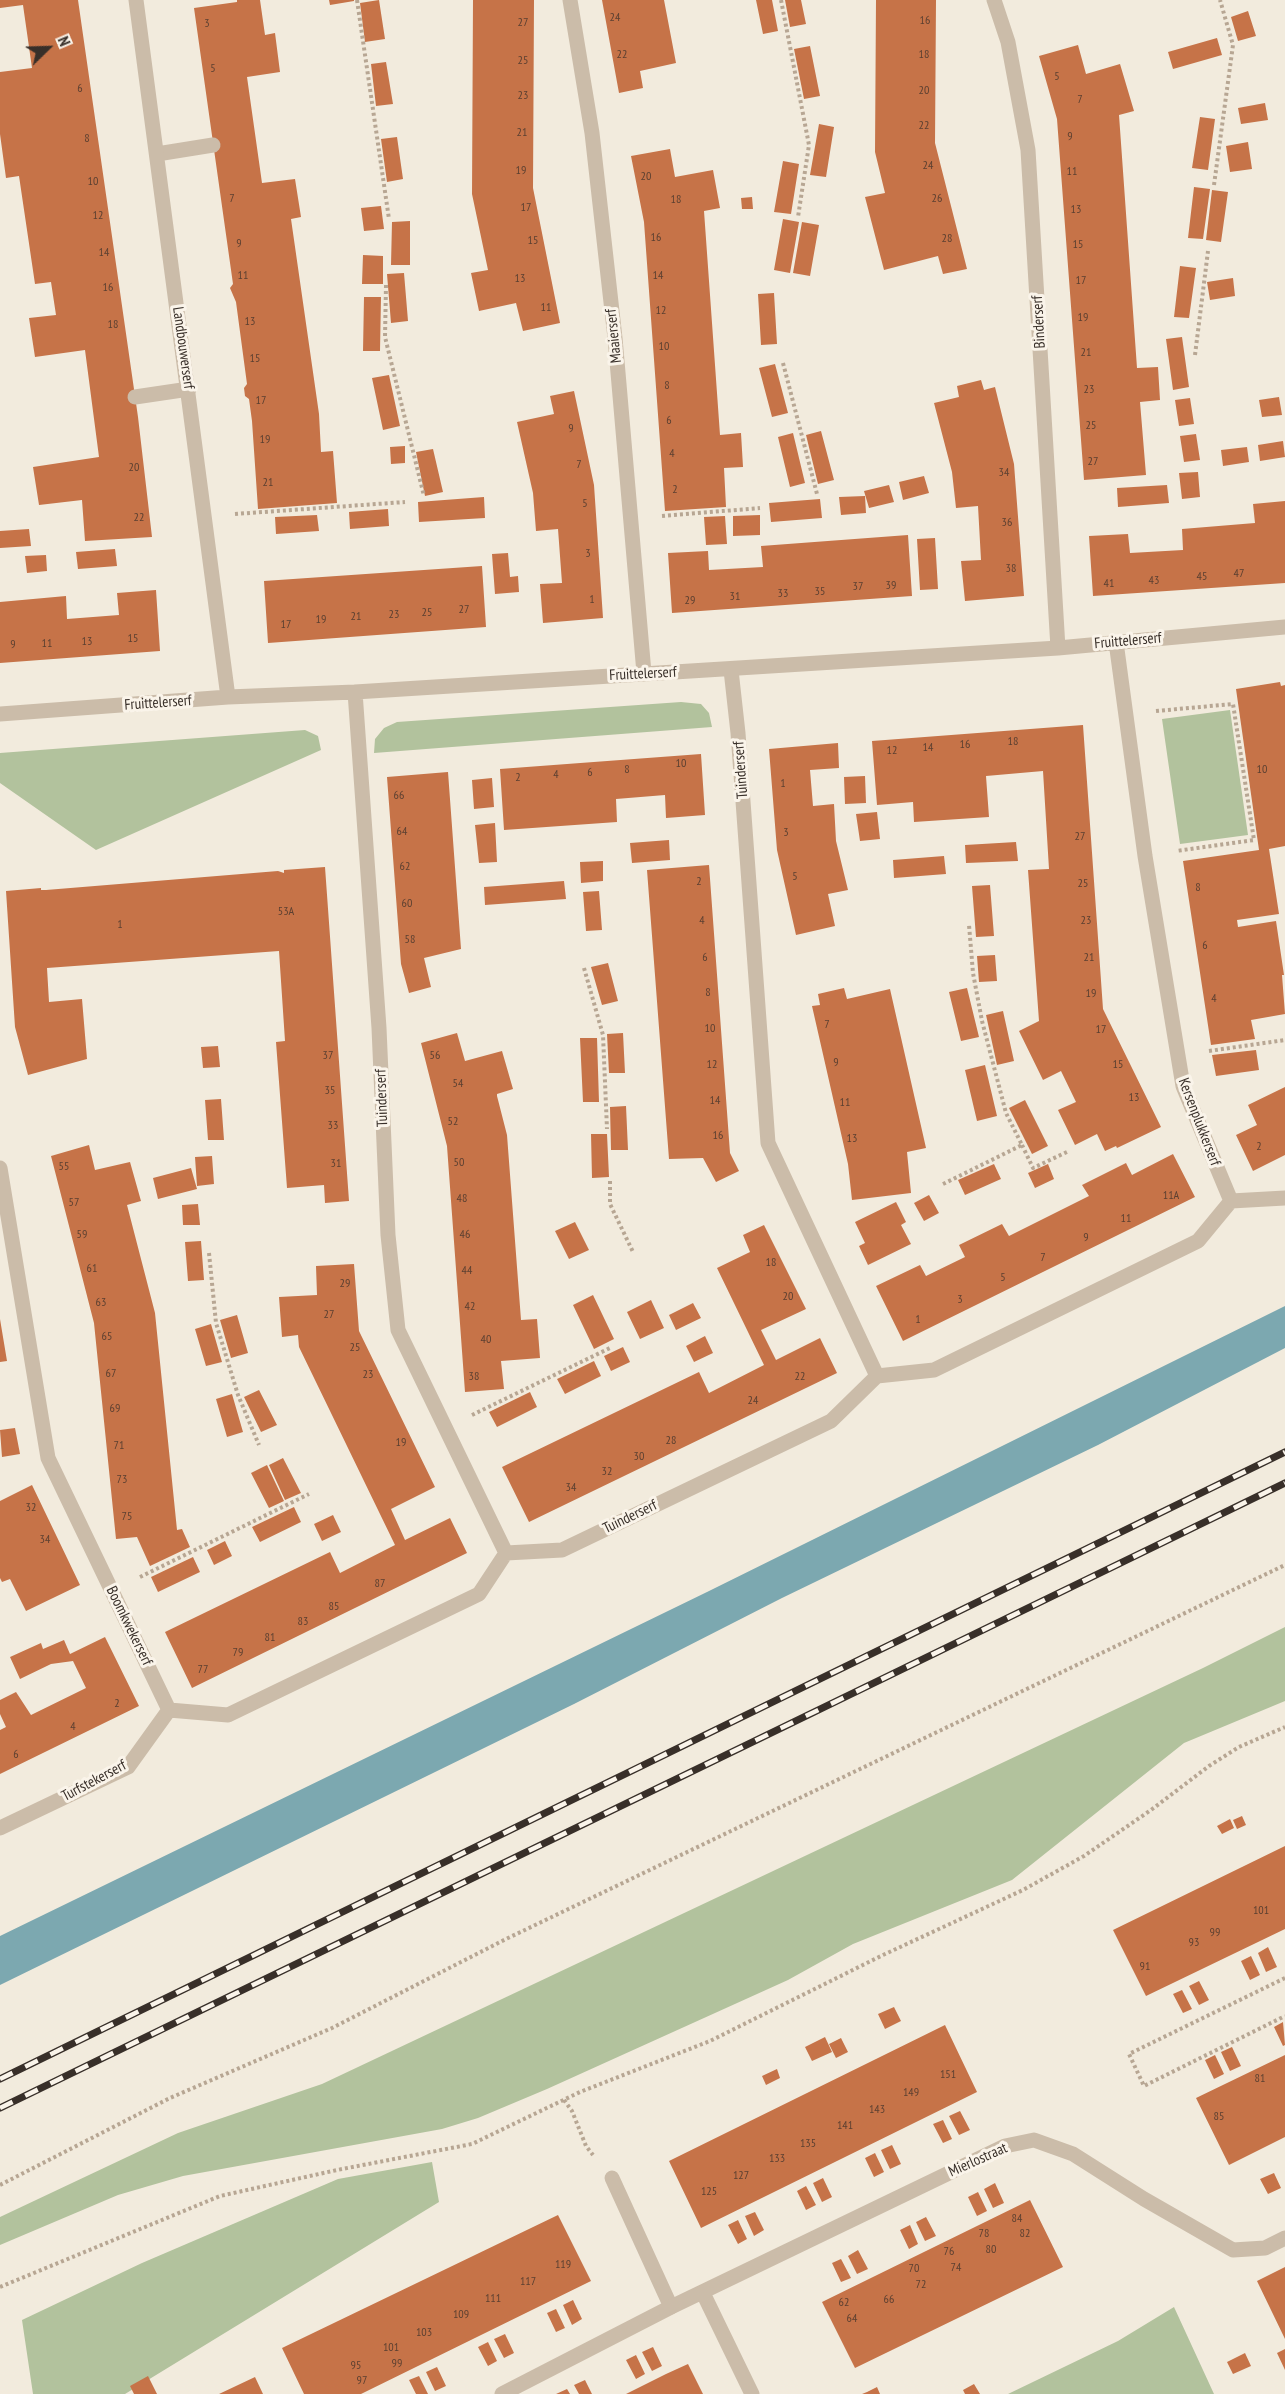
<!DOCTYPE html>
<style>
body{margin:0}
#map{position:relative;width:1285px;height:2394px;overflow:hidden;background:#f2ebdd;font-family:"PT Sans Narrow",sans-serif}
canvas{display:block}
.north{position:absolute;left:18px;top:18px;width:60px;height:60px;-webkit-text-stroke:4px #faf4ea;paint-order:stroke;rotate:67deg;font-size:16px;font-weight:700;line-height:24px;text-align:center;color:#382f29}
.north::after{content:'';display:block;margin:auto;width:21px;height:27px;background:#382f29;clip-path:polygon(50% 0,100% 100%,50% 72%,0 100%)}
</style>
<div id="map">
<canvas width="1285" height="2394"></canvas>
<div class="north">N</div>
</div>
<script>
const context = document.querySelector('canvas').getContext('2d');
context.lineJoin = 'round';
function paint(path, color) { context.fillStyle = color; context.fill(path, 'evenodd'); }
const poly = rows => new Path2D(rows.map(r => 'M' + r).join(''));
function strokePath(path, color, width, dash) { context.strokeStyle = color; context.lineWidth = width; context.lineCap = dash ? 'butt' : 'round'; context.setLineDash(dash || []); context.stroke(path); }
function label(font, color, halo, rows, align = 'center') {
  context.font = font + ' "PT Sans Narrow",sans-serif'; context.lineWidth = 6; context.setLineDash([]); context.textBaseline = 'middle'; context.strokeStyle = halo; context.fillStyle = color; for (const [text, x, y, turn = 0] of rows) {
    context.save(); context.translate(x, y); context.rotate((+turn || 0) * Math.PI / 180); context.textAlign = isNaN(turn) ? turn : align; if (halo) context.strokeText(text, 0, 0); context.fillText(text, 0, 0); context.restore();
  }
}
const green = poly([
 [681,702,701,704,709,713,712,727,374,753,375,739,384,728,397,722],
 [1230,710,1248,835,1180,844,1162,719],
 [305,730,318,736,321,750,96,850,0,783,0,753],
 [1285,1627,1285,1701,1184,1743,1012,1880,853,1944,788,1980,547,2089,478,2118,442,2129,183,2176,118,2195,0,2245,0,2217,178,2133,322,2084,1203,1668],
 [432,2162,439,2202,125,2394,33,2394,22,2320,142,2263,338,2179],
 [1174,2307,1214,2394,1008,2394,1118,2341]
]);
const water = poly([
 [1285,1306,1285,1348,1098,1445,782,1598,574,1704,0,1985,0,1936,707,1592]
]);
const building = poly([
 [0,0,78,0,138,417,152,537,85,541,82,500,39,505,33,467,99,457,85,350,35,357,29,318,56,315,51,282,35,284,19,176,6,178,0,134,0,72,32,68,23,5,0,8],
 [237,0,260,0,265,35,275,33,280,72,247,77,262,183,295,179,301,217,291,219,319,414,321,452,333,451,337,503,258,509,252,421,249,399,245,396,244,388,247,384,236,302,230,288,233,284,194,8,237,2],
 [329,0,354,0,354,1,330,5],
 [379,0,385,39,365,42,360,3],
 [473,0,534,0,533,188,560,323,523,331,516,303,479,311,471,273,488,270,472,194],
 [602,0,664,0,676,63,640,71,643,88,619,93],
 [756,0,772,0,778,31,763,34],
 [785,0,801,0,806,24,790,27],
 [876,0,936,0,935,143,967,269,943,274,938,256,884,270,865,197,885,193,875,152],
 [1248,11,1256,36,1238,41,1231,17],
 [1217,38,1222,55,1173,69,1168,52],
 [1078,45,1086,74,1120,64,1134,111,1119,115,1137,368,1158,367,1160,400,1140,402,1146,475,1084,480,1057,119,1039,56],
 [810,46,820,96,804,99,794,49],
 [386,62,393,104,376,106,371,64],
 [1265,103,1268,120,1241,124,1238,108],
 [1200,117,1215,119,1208,170,1192,168],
 [819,124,834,127,826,177,810,175],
 [397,137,403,179,387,182,381,139],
 [1248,142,1252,169,1230,172,1226,146],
 [670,149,675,177,713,170,720,208,704,211,720,435,741,433,743,467,724,468,726,507,665,511,644,222,631,156],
 [783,161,799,164,791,214,774,212],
 [1194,187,1210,189,1203,239,1188,238],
 [1212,190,1228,192,1221,242,1206,240],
 [752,197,753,209,742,209,741,198],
 [381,206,384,229,364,231,361,208],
 [783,219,799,222,790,273,774,270],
 [410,221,410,265,391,265,392,222],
 [802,222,819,225,810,276,793,273],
 [363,255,383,256,383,284,362,284],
 [1180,266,1196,268,1189,318,1174,317],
 [404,273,408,321,391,323,387,274],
 [1233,278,1235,296,1210,300,1207,282],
 [774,293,777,344,761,345,758,294],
 [364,297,381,297,380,351,363,351],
 [1182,337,1189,387,1173,390,1166,339],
 [775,364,788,413,772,417,759,368],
 [389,375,400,426,383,430,372,378],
 [981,380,984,390,995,387,1014,464,1024,596,965,601,961,561,981,560,978,506,956,508,952,472,934,403,959,397,957,386],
 [574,391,594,485,603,618,543,623,540,584,562,583,558,529,536,531,533,493,517,422,554,414,550,396],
 [1279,397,1282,415,1262,417,1259,400],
 [1190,398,1194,424,1179,426,1175,400],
 [821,431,834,480,818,484,806,435],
 [793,433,805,483,790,487,778,437],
 [1196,434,1200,460,1184,462,1180,436],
 [1283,441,1285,457,1260,461,1258,445],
 [405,446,405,463,391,464,390,447],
 [1247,447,1249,462,1223,466,1221,450],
 [433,449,443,492,425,496,416,452],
 [1198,472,1200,497,1182,499,1179,473],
 [924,476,929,493,903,500,899,482],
 [889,485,894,502,869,508,864,491],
 [1167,485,1169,503,1118,507,1117,488],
 [865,496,866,513,841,515,839,497],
 [484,497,485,518,419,522,418,502],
 [820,499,822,518,771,522,769,503],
 [1285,501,1285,583,1093,596,1089,536,1128,534,1130,553,1183,550,1182,529,1255,523,1253,504],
 [388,509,389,526,350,529,349,512],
 [317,515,319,531,276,534,275,517],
 [760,515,760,535,733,536,733,516],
 [725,516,727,544,706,545,704,517],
 [29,529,31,546,0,548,0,531],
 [908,535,912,596,672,613,668,553,708,551,709,570,763,567,761,546],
 [935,538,938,589,920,590,917,539],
 [115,549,117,566,78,569,76,552],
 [508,553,510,577,518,576,519,592,495,594,492,554],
 [46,555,47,571,27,573,25,556],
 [482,566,486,627,268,643,264,581],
 [156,590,160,651,0,663,0,602,66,596,67,619,119,615,117,593],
 [1280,682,1281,686,1285,685,1285,846,1269,849,1279,914,1237,920,1238,927,1276,921,1284,975,1282,975,1285,1014,1251,1020,1255,1039,1211,1045,1183,861,1259,850,1236,689],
 [1083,725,1103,1009,1161,1127,1117,1148,1116,1146,1105,1151,1097,1134,1075,1145,1058,1110,1076,1102,1061,1071,1043,1080,1019,1031,1039,1021,1028,870,1049,869,1043,771,986,776,989,817,914,822,913,802,877,805,872,741],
 [838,743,839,768,810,770,813,806,834,804,836,841,848,890,828,894,835,926,796,935,777,850,769,749],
 [701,754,705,815,666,818,665,795,616,799,617,822,504,830,500,769],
 [448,772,461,949,424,958,431,987,409,993,401,964,387,777],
 [865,776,866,803,845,804,844,777],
 [492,778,494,807,474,809,472,780],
 [877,812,880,839,860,841,856,814],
 [495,823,497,862,479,863,475,825],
 [669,840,670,860,632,863,630,843],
 [1016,842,1018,861,966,863,965,845],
 [944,856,946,874,894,878,893,860],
 [603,861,603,881,581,883,580,862],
 [709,865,730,1153,739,1171,716,1182,703,1158,669,1159,647,870],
 [325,867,349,1201,325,1203,324,1185,287,1188,276,1042,285,1041,279,951,47,968,49,1002,82,999,87,1059,28,1075,15,1027,6,891,41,888,41,890,46,890,278,871,284,873,284,870],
 [564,881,566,899,485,905,484,887],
 [990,885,994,936,976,937,972,886],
 [599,891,602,930,586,931,583,892],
 [995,955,997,981,979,982,977,956],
 [608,963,618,1001,602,1005,591,967],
 [844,988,847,999,890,989,926,1148,907,1152,911,1193,852,1200,848,1164,812,1006,820,1005,818,994],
 [967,988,979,1037,961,1041,949,992],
 [1003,1011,1014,1061,997,1065,986,1015],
 [457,1033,465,1061,502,1051,513,1089,497,1094,497,1096,507,1135,521,1320,537,1319,540,1358,501,1361,504,1389,465,1392,447,1146,421,1043],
 [623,1033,625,1073,609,1073,607,1034],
 [580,1038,597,1038,599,1102,583,1102],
 [218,1046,220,1067,203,1068,201,1047],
 [1256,1050,1259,1070,1216,1076,1212,1055],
 [985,1065,997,1116,977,1121,965,1070],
 [1285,1087,1285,1155,1253,1171,1236,1135,1257,1125,1248,1105],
 [221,1099,224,1140,208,1140,205,1100],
 [1025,1100,1048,1146,1032,1154,1009,1108],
 [626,1106,628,1150,611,1150,610,1107],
 [591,1134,607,1134,609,1177,592,1178],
 [89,1145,95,1170,130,1162,141,1201,127,1205,155,1313,177,1530,182,1529,190,1547,150,1566,137,1537,116,1539,94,1323,51,1156],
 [1173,1154,1195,1197,903,1341,876,1286,920,1265,926,1276,965,1257,959,1245,1002,1224,1009,1236,1089,1196,1082,1185,1126,1163,1132,1175],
 [212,1156,214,1184,197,1186,195,1157],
 [994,1164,1001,1179,965,1195,958,1180],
 [1048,1164,1054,1179,1035,1188,1028,1173],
 [191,1168,197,1189,158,1199,153,1178],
 [929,1195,939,1213,924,1221,914,1203],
 [896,1202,906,1222,901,1225,911,1244,868,1265,859,1246,865,1243,855,1222],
 [198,1204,200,1225,183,1225,182,1205],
 [575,1222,589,1250,569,1259,555,1231],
 [764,1225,806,1309,761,1330,776,1360,820,1338,837,1373,529,1522,502,1467,699,1372,709,1393,764,1365,717,1268,750,1252,743,1235],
 [201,1241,204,1280,188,1281,185,1242],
 [354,1264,359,1331,435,1487,391,1509,405,1540,450,1518,467,1553,192,1688,165,1632,330,1552,340,1573,395,1545,299,1347,298,1335,282,1337,279,1297,317,1295,316,1266],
 [593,1295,614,1339,594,1349,573,1305],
 [651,1300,664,1328,640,1339,627,1312],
 [693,1303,701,1318,676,1330,669,1315],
 [237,1315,248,1353,231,1358,220,1320],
 [0,1319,7,1361,0,1362],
 [211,1324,222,1362,206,1366,195,1329],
 [705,1336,713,1353,694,1362,686,1346],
 [623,1347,630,1362,611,1371,604,1356],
 [594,1361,601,1376,565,1394,557,1379],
 [259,1390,277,1425,261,1432,244,1397],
 [530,1392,537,1407,497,1427,489,1412],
 [232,1394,243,1432,227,1437,216,1399],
 [15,1428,20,1454,2,1457,0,1430],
 [283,1458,301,1493,285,1500,269,1465],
 [267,1465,284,1501,269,1508,251,1473],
 [32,1485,80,1585,26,1611,10,1579,2,1582,0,1578,0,1501],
 [294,1507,301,1522,260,1542,252,1527],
 [333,1515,341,1532,322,1541,314,1524],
 [225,1541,232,1556,214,1565,207,1550],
 [193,1557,200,1572,158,1592,151,1577],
 [105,1637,139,1706,0,1774,0,1730,6,1727,0,1714,0,1700,16,1692,31,1715,86,1688,73,1661,51,1664,20,1679,10,1657,41,1643,43,1649,64,1640,70,1654],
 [1242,1816,1246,1825,1237,1829,1233,1820],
 [1230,1819,1234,1828,1222,1834,1217,1826],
 [1285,1846,1285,1929,1146,1996,1113,1930],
 [1268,1947,1277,1967,1266,1972,1258,1953],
 [1251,1956,1260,1975,1250,1980,1241,1961],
 [1199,1981,1209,2000,1199,2005,1189,1986],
 [1182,1990,1192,2009,1183,2013,1173,1994],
 [894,2007,901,2021,885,2029,878,2014],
 [1283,2022,1285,2045,1283,2046,1274,2027],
 [945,2025,977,2092,701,2228,669,2161],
 [825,2037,832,2052,812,2061,805,2047],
 [841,2038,848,2052,836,2058,829,2044],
 [1232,2047,1241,2066,1230,2071,1221,2052],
 [1215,2055,1224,2074,1214,2079,1205,2060],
 [1285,2055,1285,2137,1229,2165,1196,2098],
 [777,2069,780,2078,766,2085,762,2076],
 [960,2111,970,2130,959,2135,949,2116],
 [943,2120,952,2139,943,2143,933,2124],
 [892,2145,901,2164,890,2169,881,2150],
 [875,2153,884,2172,874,2177,865,2158],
 [1274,2173,1281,2188,1268,2194,1260,2179],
 [823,2178,832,2197,822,2202,813,2183],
 [995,2183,1004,2203,993,2208,984,2189],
 [806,2186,816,2205,806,2210,797,2191],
 [978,2192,987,2211,977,2216,968,2197],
 [1030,2200,1063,2267,855,2368,822,2302],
 [755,2212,764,2230,754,2236,745,2216],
 [558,2215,591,2281,361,2394,304,2394,282,2348],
 [926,2217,936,2236,925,2241,916,2222],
 [738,2220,747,2239,738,2244,728,2225],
 [910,2225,918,2244,909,2249,900,2230],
 [858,2250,868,2269,857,2274,848,2256],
 [841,2259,851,2278,841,2282,832,2263],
 [1285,2267,1285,2339,1257,2281],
 [573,2300,582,2319,572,2325,563,2305],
 [556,2309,565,2328,556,2332,547,2313],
 [505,2334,514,2353,504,2358,494,2339],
 [488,2342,497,2361,488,2366,478,2347],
 [653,2347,662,2366,652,2371,642,2352],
 [1285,2349,1285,2370,1277,2353],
 [1245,2353,1251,2366,1233,2374,1227,2362],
 [636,2355,645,2374,636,2379,626,2360],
 [688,2364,703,2394,626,2394,666,2374],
 [437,2367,446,2386,435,2391,426,2372],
 [148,2376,157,2394,134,2394,130,2386],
 [419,2376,428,2394,416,2394,409,2380],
 [255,2377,263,2394,219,2394],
 [585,2380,592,2394,579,2394,574,2385],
 [974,2384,980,2394,965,2394,963,2390],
 [877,2387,880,2394,862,2394,867,2392],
 [567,2389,570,2394,556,2394]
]);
const path = poly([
 [357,0,389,219],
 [781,0,809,145,798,217],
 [1214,185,1233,45,1220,0],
 [386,285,385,337,424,496],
 [1195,355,1208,251],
 [783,363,817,494],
 [235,514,405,502],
 [662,516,760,508],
 [1156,711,1233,704,1254,840,1176,851],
 [584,968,603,1035,607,1129],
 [1209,1051,1285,1040],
 [1022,1145,1033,1168,1069,1151],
 [610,1181,610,1204,633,1252],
 [943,1184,1022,1145,1006,1113,982,1021,973,973,969,925],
 [209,1253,216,1323,238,1395,259,1445],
 [472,1415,612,1347],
 [140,1577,309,1494],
 [1285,1978,1129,2054,1144,2086,1285,2016],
 [564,2100,572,2111,586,2146,593,2155],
 [0,2185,170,2098,332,2028,506,1939,1285,1565],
 [0,2287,220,2196,337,2170,472,2144,580,2092,710,2041,883,1955,1023,1890,1084,1856,1151,1810,1209,1766,1239,1747,1285,1727]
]);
const service = poly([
 [157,154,213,145],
 [135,397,189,389],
 [612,2178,671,2307]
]);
const minor = poly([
 [136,0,228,697],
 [570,0,592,133,615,338,644,673],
 [994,0,1008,42,1028,150,1058,648],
 [355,692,379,1028,388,1235,398,1330,506,1553,562,1550,831,1421,877,1376,768,1143,738,733,731,670],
 [0,714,228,697,355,692,1058,648,1285,627],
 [0,1168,48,1458,169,1710,228,1715,479,1594,506,1553],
 [1231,1201,1285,1198],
 [877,1376,934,1370,1198,1241,1231,1201,1183,1086,1145,856,1116,642],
 [0,1828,128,1767,169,1710],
 [703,2293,752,2394],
 [502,2394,671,2307,1005,2146,1034,2140,1073,2154,1144,2199,1233,2250,1265,2248,1285,2238]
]);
const rail = poly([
 [0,2079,1285,1452],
 [0,2108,1285,1483]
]);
const numberNames = [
 ["24",615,18],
 ["16",925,21],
 ["27",523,23],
 ["3",207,24],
 ["22",622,55],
 ["18",924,55],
 ["25",523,61],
 ["5",213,69],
 ["5",1057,77],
 ["6",80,89],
 ["20",924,91],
 ["23",523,96],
 ["7",1080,100],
 ["22",924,126],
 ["21",522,133],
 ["9",1070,137],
 ["8",87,139],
 ["24",928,166],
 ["19",521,171],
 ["11",1072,172],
 ["20",646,177],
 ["10",93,182],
 ["7",232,199],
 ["26",937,199],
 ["18",676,200],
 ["17",526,208],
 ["13",1076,210],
 ["12",98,216],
 ["16",656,238],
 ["28",947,239],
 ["15",533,241],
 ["9",239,244],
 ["15",1078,245],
 ["14",104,253],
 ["11",243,276],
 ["14",658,276],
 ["13",520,279],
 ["17",1081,281],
 ["16",108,288],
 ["11",546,308],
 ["12",661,311],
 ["19",1083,318],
 ["13",250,322],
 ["18",113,325],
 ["10",664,347],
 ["21",1086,353],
 ["15",255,359],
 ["8",667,386],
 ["23",1089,390],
 ["17",261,401],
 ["6",669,421],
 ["25",1091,426],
 ["9",571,429],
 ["19",265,440],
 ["4",672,454],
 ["27",1093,462],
 ["7",579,465],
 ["20",134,468],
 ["34",1004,473],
 ["21",268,483],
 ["2",675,490],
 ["5",585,504],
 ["22",139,518],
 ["36",1007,523],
 ["3",588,554],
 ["38",1011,569],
 ["47",1239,574],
 ["45",1202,577],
 ["43",1154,581],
 ["41",1109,584],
 ["39",891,586],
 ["37",858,587],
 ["35",820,592],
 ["33",783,594],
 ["31",735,597],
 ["1",592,600],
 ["29",690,601],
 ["27",464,610],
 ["25",427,613],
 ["23",394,615],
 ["21",356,617],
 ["19",321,620],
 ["17",286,625],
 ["15",133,639],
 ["13",87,642],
 ["11",47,644],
 ["9",13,645],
 ["18",1013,742],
 ["16",965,745],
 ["14",928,748],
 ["12",892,751],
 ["10",681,764],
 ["8",627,770],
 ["10",1262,770],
 ["6",590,773],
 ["4",556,775],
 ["2",518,778],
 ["1",783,784],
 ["66",399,796],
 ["64",402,832],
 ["3",786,833],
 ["27",1080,837],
 ["62",405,867],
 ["5",795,877],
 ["2",699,882],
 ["25",1083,884],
 ["8",1198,888],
 ["60",407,904],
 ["53A",286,912],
 ["4",702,921],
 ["23",1086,921],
 ["1",120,925],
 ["58",410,940],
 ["6",1205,946],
 ["6",705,958],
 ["21",1089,958],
 ["8",708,993],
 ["19",1091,994],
 ["4",1214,999],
 ["7",827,1025],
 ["10",710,1029],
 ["17",1101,1030],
 ["37",328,1056],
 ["56",435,1056],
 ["9",836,1063],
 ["12",712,1065],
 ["15",1118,1065],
 ["54",458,1084],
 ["35",330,1091],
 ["13",1134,1098],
 ["14",715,1101],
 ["11",845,1103],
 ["52",453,1122],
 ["33",333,1126],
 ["16",718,1136],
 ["13",852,1139],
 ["2",1259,1147],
 ["50",459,1163],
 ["31",336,1164],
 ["55",64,1167],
 ["11A",1171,1196],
 ["48",462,1199],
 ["57",74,1203],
 ["11",1126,1219],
 ["59",82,1235],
 ["46",465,1235],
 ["9",1086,1238],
 ["7",1043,1258],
 ["18",771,1263],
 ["61",92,1269],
 ["44",467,1271],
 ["5",1003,1278],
 ["29",345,1284],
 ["20",788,1297],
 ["3",960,1300],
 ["63",101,1303],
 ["42",470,1307],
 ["27",329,1315],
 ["1",918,1320],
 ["65",107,1337],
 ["40",486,1340],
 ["25",355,1348],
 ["67",111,1374],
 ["23",368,1375],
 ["38",474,1377],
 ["22",800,1377],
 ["24",753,1401],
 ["69",115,1409],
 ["28",671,1441],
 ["19",401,1443],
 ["71",119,1446],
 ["30",639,1457],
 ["32",607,1472],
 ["73",122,1480],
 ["34",571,1488],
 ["32",31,1508],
 ["75",127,1517],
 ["34",45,1540],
 ["87",380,1584],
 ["85",334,1607],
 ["83",303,1622],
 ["81",270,1638],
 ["79",238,1653],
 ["77",203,1670],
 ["2",117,1704],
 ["4",73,1727],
 ["6",16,1755],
 ["101",1261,1911],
 ["99",1215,1933],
 ["93",1194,1943],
 ["91",1145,1967],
 ["151",948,2075],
 ["81",1260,2079],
 ["149",911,2093],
 ["143",877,2110],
 ["85",1219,2117],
 ["141",845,2126],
 ["135",808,2144],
 ["133",777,2159],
 ["127",741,2176],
 ["125",709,2192],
 ["84",1017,2219],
 ["78",984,2234],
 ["82",1025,2234],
 ["80",991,2250],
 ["76",949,2252],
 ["119",563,2265],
 ["74",956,2268],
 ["70",914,2269],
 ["117",528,2282],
 ["72",921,2285],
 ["111",493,2299],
 ["66",889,2300],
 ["62",844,2303],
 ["109",461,2315],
 ["64",852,2319],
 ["103",424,2333],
 ["101",391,2348],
 ["99",397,2364],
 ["95",356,2366],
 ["97",362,2381]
];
const streetNames = [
 ["Binderserf",1039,322,-93],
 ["Maaierserf",614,336,-96],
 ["Landbouwerserf",183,348,82],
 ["Fruittelerserf",1128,641,-5],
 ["Fruittelerserf",643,674,-3],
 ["Fruittelerserf",158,703,-4],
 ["Tuinderserf",741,770,-94],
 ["Tuinderserf",382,1098,-92],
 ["Kersenplukkerserf",1199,1122,69],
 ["Tuinderserf",630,1517,-26],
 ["Boomkwekerserf",129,1626,64],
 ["Turfstekerserf",94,1781,-28],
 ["Mierlostraat",978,2160,-24]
];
paint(green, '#b2c29d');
paint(water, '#7ca8b0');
paint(building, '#c67348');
strokePath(path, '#b7a693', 4, [3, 3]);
strokePath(service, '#cbbca9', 15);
strokePath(minor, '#cbbca9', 15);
strokePath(rail, '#382f29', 7);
strokePath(rail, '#faf4ea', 4.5, [14]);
label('12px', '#5c4031', null, numberNames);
label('15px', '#382f29', '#faf4ea', streetNames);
</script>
